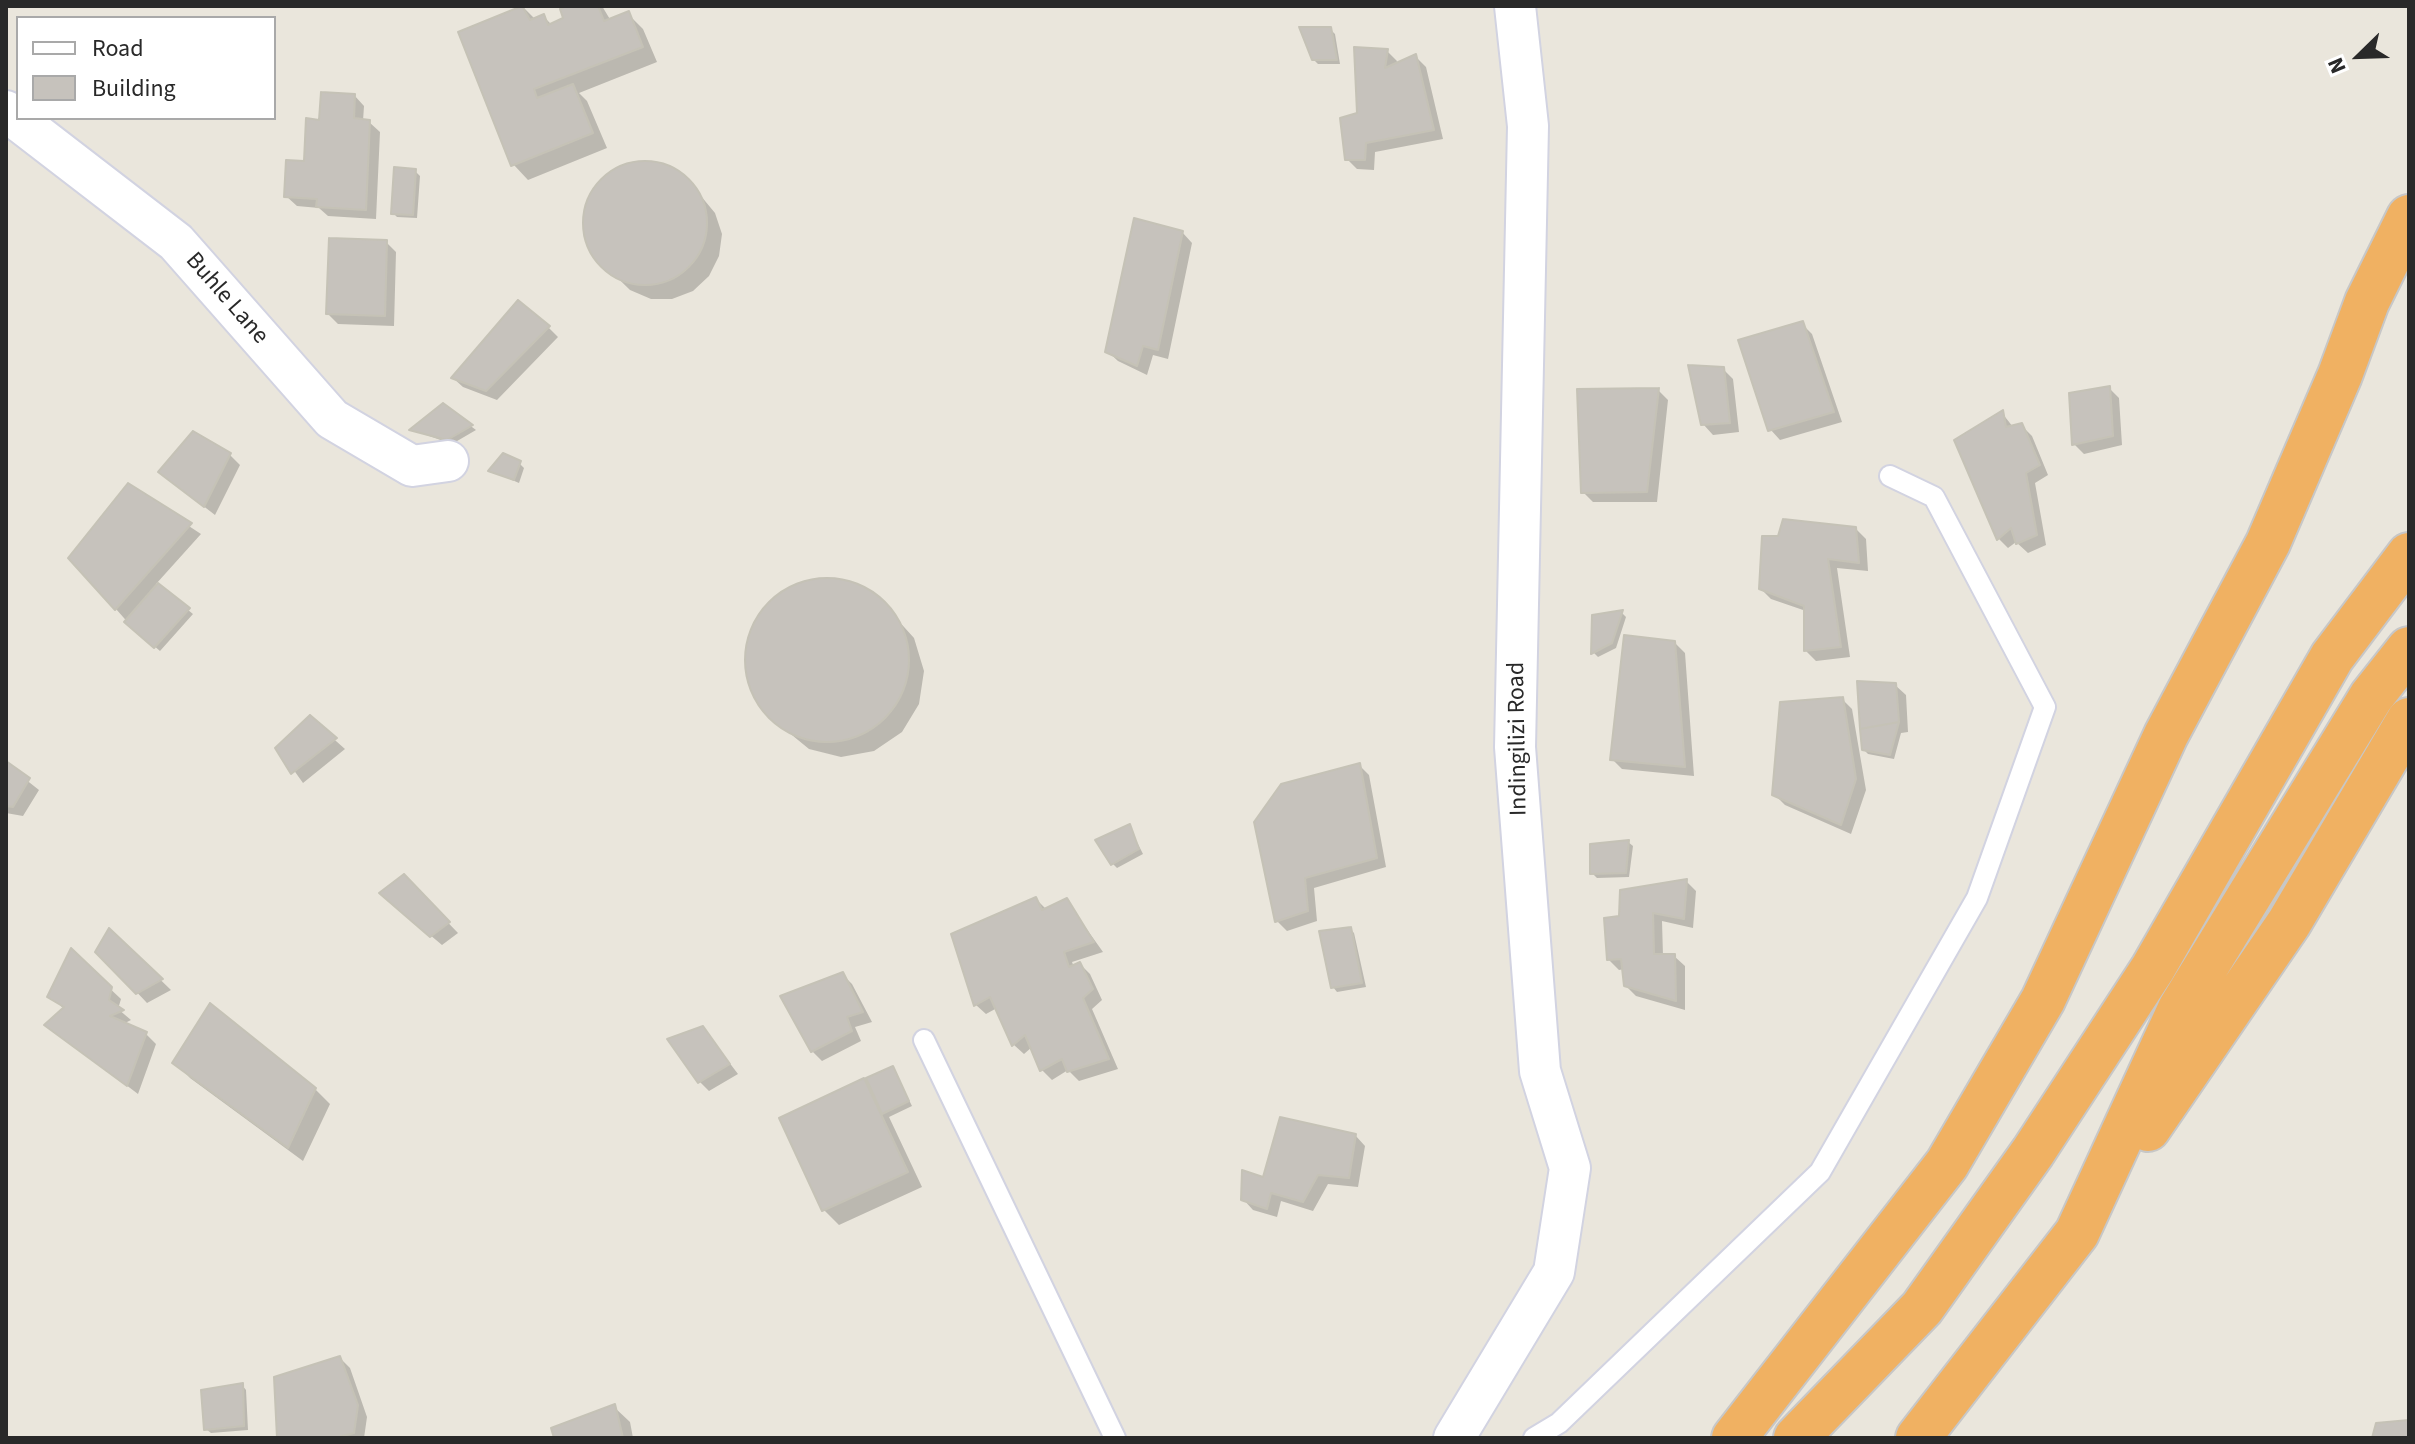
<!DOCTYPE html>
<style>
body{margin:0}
#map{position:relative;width:2415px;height:1444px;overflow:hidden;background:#eae6dc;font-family:"Source Sans 3",sans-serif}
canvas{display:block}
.frame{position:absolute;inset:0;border:8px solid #292929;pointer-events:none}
.legend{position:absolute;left:16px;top:16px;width:260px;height:104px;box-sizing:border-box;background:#fff;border:2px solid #a9a9a9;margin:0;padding:10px 14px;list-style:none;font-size:24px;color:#292929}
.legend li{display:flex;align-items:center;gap:16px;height:40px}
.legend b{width:40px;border:2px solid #a9a9a9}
.north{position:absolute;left:2319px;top:16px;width:80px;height:80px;-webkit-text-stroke:6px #fff;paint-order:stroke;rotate:247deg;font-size:22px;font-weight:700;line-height:32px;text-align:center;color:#292929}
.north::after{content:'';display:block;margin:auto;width:28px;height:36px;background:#292929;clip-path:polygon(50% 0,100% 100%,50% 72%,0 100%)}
</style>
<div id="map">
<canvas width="2415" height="1444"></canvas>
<div class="frame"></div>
<ul class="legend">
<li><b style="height:10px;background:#fff"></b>Road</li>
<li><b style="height:22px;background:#c6c2bc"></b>Building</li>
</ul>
<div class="north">N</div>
</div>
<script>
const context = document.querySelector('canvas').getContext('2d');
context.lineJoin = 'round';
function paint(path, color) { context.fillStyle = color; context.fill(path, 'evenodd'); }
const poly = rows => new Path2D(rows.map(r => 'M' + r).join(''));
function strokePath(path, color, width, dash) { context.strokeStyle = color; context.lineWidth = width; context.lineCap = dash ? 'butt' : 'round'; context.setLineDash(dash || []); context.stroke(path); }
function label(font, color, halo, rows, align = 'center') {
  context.font = font + ' "Source Sans 3",sans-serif'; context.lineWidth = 6; context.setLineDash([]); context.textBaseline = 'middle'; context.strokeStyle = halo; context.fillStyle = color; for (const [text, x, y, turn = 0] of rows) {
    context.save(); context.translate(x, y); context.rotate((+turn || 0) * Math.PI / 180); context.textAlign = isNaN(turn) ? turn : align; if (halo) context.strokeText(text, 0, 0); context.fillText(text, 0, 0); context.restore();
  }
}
const shadow = poly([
 [571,6,602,6,611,21,628,14,643,29,657,62,579,93,587,101,607,148,528,180,513,164,460,33,524,8,536,20,543,16,552,25,566,19],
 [1330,29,1335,34,1340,64,1318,64,1313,59],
 [1387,51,1397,61,1396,65,1416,57,1426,67,1443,139,1375,152,1374,170,1357,169,1347,159,1359,115],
 [354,95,364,106,363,121,369,122,380,132,376,219,328,216,319,208,297,206,286,196,305,163,321,122],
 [645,163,667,166,686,178,715,213,722,234,719,256,709,276,693,291,672,299,651,299,630,290,597,258,587,238,585,217,592,195,605,178,624,167],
 [415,171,420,176,417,218,397,217,393,213],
 [1182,232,1192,243,1168,359,1153,355,1147,375,1118,361,1107,351],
 [386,242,396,252,394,326,338,324,328,314],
 [1802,324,1812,334,1842,422,1780,440,1770,429],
 [548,327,558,337,497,400,463,387,453,378],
 [1723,369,1733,379,1739,432,1713,435,1703,424],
 [2109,388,2119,398,2122,445,2084,454,2074,444],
 [1658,390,1668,400,1657,502,1593,502,1583,492],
 [443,406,472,427,476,430,452,444,412,430],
 [2002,413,2013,427,2021,425,2032,436,2048,475,2035,483,2046,545,2028,553,2016,542,2008,548,1998,538],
 [230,455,240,465,215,515,171,481],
 [519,463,524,468,519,483,491,471],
 [128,486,201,534,156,584,193,614,160,651,131,626,71,558],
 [1856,529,1866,539,1868,571,1837,568,1850,657,1816,661,1806,651,1806,611,1771,599,1761,589],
 [812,580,846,581,876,596,914,638,924,671,919,704,902,732,874,751,841,757,809,749,765,713,750,683,747,649,758,617,781,593],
 [1622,613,1626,617,1616,648,1598,657,1594,653,1594,616],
 [1674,642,1685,653,1694,776,1622,769,1612,759],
 [1895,685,1906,695,1908,732,1901,733,1894,759,1868,754,1864,750],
 [1842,699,1852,709,1866,790,1851,834,1785,805,1774,794],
 [310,718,345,749,303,783,278,748],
 [6,764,39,790,23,816,6,813],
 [1359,765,1369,775,1386,867,1314,888,1317,921,1287,931,1277,921],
 [1129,826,1143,854,1117,868,1113,864],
 [1628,842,1633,846,1629,877,1597,878,1592,873],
 [404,877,458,933,442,945,392,903],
 [1686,881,1696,891,1693,928,1662,921,1663,956,1674,956,1685,966,1685,1010,1636,996,1626,986,1624,969,1619,970,1609,960,1621,918],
 [1036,899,1047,910,1066,900,1103,952,1072,962,1074,967,1080,964,1090,974,1102,1000,1092,1009,1118,1069,1079,1081,1068,1070,1052,1080,1042,1070,1032,1047,1024,1054,1014,1045,997,1008,986,1014,976,1005],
 [1350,929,1354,933,1366,987,1337,992,1333,987],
 [110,931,171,990,147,1003,98,951],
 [71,952,121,999,118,1009,131,1020,123,1024,146,1034,156,1044,138,1094,47,1025,64,1009,50,996],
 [842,974,852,984,872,1022,855,1027,861,1041,822,1061,812,1051],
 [703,1028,738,1074,709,1091,699,1081],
 [175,1062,315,1089,330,1104,303,1161,190,1078],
 [893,1068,912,1106,889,1117,922,1187,839,1225,824,1210,781,1119,864,1080,873,1089],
 [1355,1135,1365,1146,1358,1187,1328,1184,1313,1211,1281,1201,1277,1217,1253,1210,1243,1199,1264,1180],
 [340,1358,350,1368,367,1417,364,1438,279,1438],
 [242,1385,246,1390,248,1430,211,1433,206,1429],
 [614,1407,630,1422,633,1438,556,1438]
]);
const building = poly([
 [522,6,530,20,544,14,548,25,563,18,560,9,566,6,598,6,604,21,629,11,643,47,534,89,537,98,573,84,593,133,511,166,458,32,522,6],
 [1299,27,1331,27,1337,60,1312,60,1299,27],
 [1354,47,1388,49,1385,68,1416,54,1434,130,1366,143,1365,160,1345,160,1340,118,1357,113,1354,47],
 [321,92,355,94,354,118,370,120,366,210,316,207,317,199,284,197,286,160,304,161,306,118,319,120,321,92],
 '583 223a62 62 0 1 1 124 0a62 62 0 1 1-124 0Z',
 [394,167,416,169,413,215,391,214,394,167],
 [1134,218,1183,231,1158,350,1143,346,1137,366,1105,352,1134,218],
 [329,238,387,240,385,316,326,314,329,238],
 [518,300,550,326,486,391,451,378,518,300],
 [1803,321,1834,412,1768,431,1738,340,1803,321],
 [1688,365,1724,367,1730,423,1701,425,1688,365],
 [2110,386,2113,436,2072,445,2069,393,2110,386],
 [1659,388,1647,492,1581,493,1577,389,1659,388],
 [443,403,473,425,447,440,409,430,443,403],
 [2003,410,2006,427,2022,423,2040,465,2026,473,2037,535,2016,544,2011,528,1997,540,1954,440,2003,410],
 [193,431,231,453,204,507,158,472,193,431],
 [503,453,521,461,514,480,488,471,503,453],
 [128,483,192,523,115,610,68,558,128,483],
 [1783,519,1856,527,1859,563,1828,559,1841,647,1804,651,1804,606,1759,589,1762,536,1778,536,1783,519],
 '745 660a82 82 0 1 1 164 0a82 82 0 1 1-164 0Z',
 [158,583,190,608,154,648,124,622,158,583],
 [1623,610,1612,643,1591,654,1592,615,1623,610],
 [1624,635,1675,641,1685,767,1610,760,1624,635],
 [1857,681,1896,683,1899,722,1860,729,1857,681],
 [1843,697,1856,779,1841,825,1772,795,1780,702,1843,697],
 [310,715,337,738,291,774,275,748,310,715],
 [1899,722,1890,755,1862,750,1860,729,1899,722],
 [6,761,30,778,13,807,6,806,6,761],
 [1360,763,1377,858,1305,878,1308,911,1275,922,1254,822,1281,784,1360,763],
 [1130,824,1139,849,1111,865,1095,840,1130,824],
 [1629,840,1626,873,1590,874,1590,844,1629,840],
 [404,874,450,922,430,937,379,893,404,874],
 [1687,879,1684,919,1653,913,1654,954,1675,954,1676,1001,1624,986,1621,959,1607,960,1604,918,1619,916,1620,890,1687,879],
 [1036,897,1042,910,1067,898,1094,942,1064,952,1069,967,1080,962,1093,989,1083,998,1109,1059,1067,1072,1062,1059,1040,1071,1025,1035,1012,1046,990,997,974,1006,951,934,1036,897],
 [1351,927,1362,983,1331,988,1319,931,1351,927],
 [109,928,163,979,136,994,95,952,109,928],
 [71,948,112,987,109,1000,124,1010,110,1016,147,1032,127,1086,44,1025,64,1007,47,997,71,948],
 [843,972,863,1012,847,1017,852,1031,811,1052,780,996,843,972],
 [210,1003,316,1088,288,1148,172,1063,210,1003],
 [703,1026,730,1064,698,1083,667,1039,703,1026],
 [893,1066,909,1101,882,1114,866,1078,893,1066],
 [864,1078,908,1172,822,1211,779,1118,864,1078],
 [1280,1117,1356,1134,1349,1178,1318,1175,1303,1202,1271,1193,1267,1209,1241,1200,1242,1170,1263,1177,1280,1117],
 [340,1356,358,1405,354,1433,335,1438,277,1438,274,1377,340,1356],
 [243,1383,244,1426,204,1430,201,1390,243,1383],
 [615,1404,623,1438,554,1438,551,1428,615,1404],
 [2409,1420,2409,1438,2372,1438,2376,1423,2409,1420]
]);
const service = poly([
 [924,1040,1115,1438],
 [1534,1438,1559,1423,1820,1172,1977,898,2045,707,1934,497,1890,476]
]);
const minor = poly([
 [6,111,176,242,332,419,412,466,448,461],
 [1454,1438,1554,1272,1570,1168,1540,1071,1515,747,1528,126,1515,6]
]);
const motorway = poly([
 [2148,1129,2289,923,2409,720],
 [1734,1438,1947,1164,2043,1000,2166,735,2268,543,2340,375,2367,302,2409,217],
 [1796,1438,1922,1308,2033,1152,2153,968,2332,657,2409,555],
 [1918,1438,2077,1233,2180,1009,2371,697,2409,649]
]);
const streetNames = [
 ["Buhle Lane",226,299,49],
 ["Indingilizi Road",1519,739,-91]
];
paint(shadow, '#0003');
paint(building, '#c6c2bc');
strokePath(building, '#c5c2b6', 2);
strokePath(service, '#d2d3e1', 24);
strokePath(minor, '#d2d3e1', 44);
strokePath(motorway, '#c7c7c7', 48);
strokePath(service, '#fff', 20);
strokePath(minor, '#fff', 40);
strokePath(motorway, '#f0b162', 44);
label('24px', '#292929', '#fff', streetNames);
</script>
